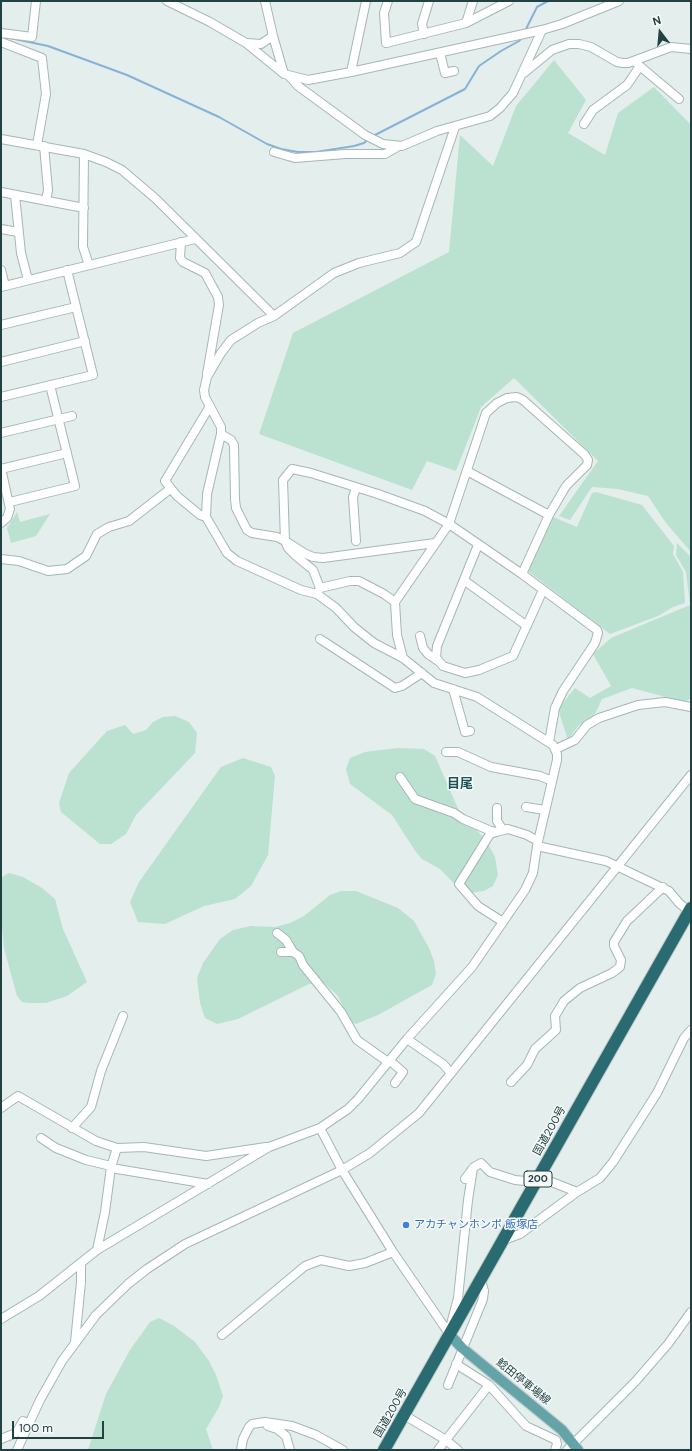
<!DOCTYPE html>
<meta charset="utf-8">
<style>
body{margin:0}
#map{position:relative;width:692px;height:1451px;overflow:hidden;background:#e3eeed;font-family:"DM Sans",sans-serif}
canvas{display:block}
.frame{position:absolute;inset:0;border:2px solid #214142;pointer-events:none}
.north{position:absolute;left:640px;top:12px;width:40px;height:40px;-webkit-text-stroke:3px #f5faf9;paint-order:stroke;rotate:344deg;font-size:11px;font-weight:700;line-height:16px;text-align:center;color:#214142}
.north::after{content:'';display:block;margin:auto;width:14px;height:18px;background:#214142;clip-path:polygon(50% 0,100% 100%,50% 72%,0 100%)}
.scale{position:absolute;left:12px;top:1421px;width:92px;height:18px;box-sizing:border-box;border:2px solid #214142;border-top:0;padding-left:5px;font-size:12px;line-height:14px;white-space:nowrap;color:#214142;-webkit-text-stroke:3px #f5faf9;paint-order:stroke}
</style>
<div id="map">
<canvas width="692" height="1451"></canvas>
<div class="frame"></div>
<div class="north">N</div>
<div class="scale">100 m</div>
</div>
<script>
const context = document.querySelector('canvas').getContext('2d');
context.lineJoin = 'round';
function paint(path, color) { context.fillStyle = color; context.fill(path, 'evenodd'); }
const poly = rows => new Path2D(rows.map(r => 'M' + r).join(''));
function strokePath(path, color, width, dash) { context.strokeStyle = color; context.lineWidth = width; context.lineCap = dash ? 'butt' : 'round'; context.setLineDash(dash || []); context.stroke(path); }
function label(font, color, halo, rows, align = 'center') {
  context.font = font + ' "DM Sans","Noto Sans JP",sans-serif'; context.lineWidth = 3; context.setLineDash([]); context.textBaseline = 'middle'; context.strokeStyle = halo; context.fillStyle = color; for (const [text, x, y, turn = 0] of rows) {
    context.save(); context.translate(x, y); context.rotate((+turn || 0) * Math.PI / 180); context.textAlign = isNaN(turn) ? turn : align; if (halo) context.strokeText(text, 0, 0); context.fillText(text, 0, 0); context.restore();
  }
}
const green = poly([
 [554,60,586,100,568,133,605,155,618,113,654,87,691,125,691,552,666,523,648,496,618,489,592,487,570,520,559,516,598,461,514,378,481,407,456,471,427,461,412,490,259,434,293,333,449,252,460,135,493,166,516,106],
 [596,492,642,505,674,546,673,554,683,572,685,603,673,607,658,616,610,634,528,571,528,567,553,517,577,527,592,493],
 [17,512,20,522,50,514,36,536,11,543,7,528],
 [677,543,691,557,691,698,684,702,632,688,602,699,594,716,578,726,568,740,558,709,575,688,590,698,611,686,593,654,611,638,690,605,686,572,676,555],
 [175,716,189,722,197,733,195,753,136,815,126,834,111,844,100,844,61,812,59,803,69,773,107,731,125,725,133,734,146,730,153,722,163,717],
 [398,748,424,749,435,756,460,813,486,840,495,857,498,875,493,886,484,891,464,894,440,869,422,859,416,852,392,815,350,784,346,769,350,758,365,752],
 [243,758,271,767,275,776,268,855,251,886,235,899,204,906,165,924,138,922,130,902,139,882,221,767],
 [9,873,23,877,42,888,55,899,63,929,87,982,67,996,46,1003,28,1003,22,1002,17,996,4,948,1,915,2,877],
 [341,891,356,891,398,908,414,921,429,948,434,961,436,974,432,985,378,1015,356,1024,350,1022,338,996,325,984,321,983,309,984,238,1019,217,1024,205,1018,200,1003,197,978,203,963,220,939,233,930,251,926,275,927,290,923,304,916,330,895],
 [159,1318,174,1326,195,1342,209,1361,216,1375,223,1396,219,1407,206,1429,213,1450,88,1450,106,1394,130,1350,150,1322]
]);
const stream = poly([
 [525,31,537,7,548,1],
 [10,38,48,46,127,75,219,117,267,144,281,149,298,152,316,152,354,146,364,143,368,139],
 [373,136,465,89,479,66,501,51,519,41,523,37]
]);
const minor = poly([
 [167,1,210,22,246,43,284,74,308,80,351,72,542,30,562,24,619,1],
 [265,1,273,36,284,74],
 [388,1,384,13,386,43,466,23,473,1],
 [466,23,509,1],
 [1,33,32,37,36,1],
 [424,34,422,24,429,1],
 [1,42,42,58,46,94,37,145],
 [247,43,261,44,273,36],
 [440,53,445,73,454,71],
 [635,62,679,99],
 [351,72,366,1],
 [524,73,552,50,569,44,579,44,591,47,617,62,623,63,628,63,671,47,691,49],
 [290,77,298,86,365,135,383,144,402,146,437,131,490,116,500,108,513,93,542,30],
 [584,124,593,110,627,85,640,66],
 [1,139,84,154,106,162,122,170,156,199,274,316],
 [44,146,48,190,46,201],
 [274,152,295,158,345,154,385,154,399,146],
 [84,154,83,247,89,265],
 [1,192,84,208],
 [15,195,21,253,28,280],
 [1,229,18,232],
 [181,242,180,258,183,262,205,273,218,297,219,305,207,374],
 [1,270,5,286],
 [1,287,195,239],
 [1,325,76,307],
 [1,362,85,341],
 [1,397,93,375,67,270],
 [1,433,72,416],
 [221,434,231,440,234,445,235,499,236,508,247,530,252,533,277,537,285,541,304,553,313,557,323,558,435,543],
 [1,468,10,509,7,518,1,523],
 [1,469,67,453],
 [467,471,549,515],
 [356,488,353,497,356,541],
 [10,502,75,486,50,385],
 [206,517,200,515,177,496,165,481,210,406],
 [478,545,437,646,436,658,443,666,465,673,479,670,513,656,543,590],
 [1,559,19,561,48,571,67,569,86,556,97,534,109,527,129,521,170,489],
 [465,581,527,626],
 [320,588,350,581,359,581,384,594,395,602],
 [317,594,320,588,313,570,296,556,288,548,285,541,283,480,292,469,311,473,378,494,425,511,449,524,522,574,597,630,598,633,595,643,563,691,555,708,549,742],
 [420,636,423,648,428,654,438,661],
 [320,639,395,688,402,686,422,673],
 [403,658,397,635,395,602,449,524,486,413,497,403,507,398,517,397,523,400,585,455,588,460,587,465,566,486,549,515,522,574],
 [453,689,465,732,470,731],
 [556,749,575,740,587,725,599,718,638,705,665,702,691,707],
 [446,752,458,752,491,767,540,776,552,781],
 [400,777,415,799,454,813,463,819,491,831,496,832,508,829,527,835,538,841],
 [526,807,545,810],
 [497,808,497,821,503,830],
 [496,832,490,834,459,884,478,906,503,922],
 [537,846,606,861,669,891,679,903,691,913],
 [277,933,286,940,293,952],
 [281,952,293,952,299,956,303,965,341,1012,357,1040,388,1062],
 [407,1039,443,1064,451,1073],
 [389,1060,403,1072,395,1083],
 [511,1082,527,1065,535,1049,556,1030,555,1016,564,1001,580,988,612,973,620,967,621,960,614,946,614,942,627,921,663,887],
 [1,1108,18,1096,96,1141,117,1148,144,1147,206,1156,266,1147],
 [72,1128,91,1107,101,1071,123,1016],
 [320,1128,342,1170,393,1252,450,1335],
 [41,1138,56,1148,86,1160,111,1166],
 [111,1168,208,1184],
 [539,1177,577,1192],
 [465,1179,474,1167,481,1163,490,1172,515,1180,536,1182],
 [504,1240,520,1234,577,1192,600,1178,613,1162,657,1093,684,1038,691,1030],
 [97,1250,105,1212,111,1167,117,1148],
 [1,1319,39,1296,97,1250,127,1232,269,1147,320,1128,348,1109,358,1099,407,1039,472,967,525,890,533,873,537,846,557,760,557,754,553,745,477,697,434,683,403,658,374,643,354,627,336,608,317,594,301,590,237,561,227,553,206,517,207,494,221,434,221,427,205,397,204,390,207,377,221,353,231,340,258,323,274,316,334,273,359,263,400,253,416,242,455,127],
 [451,1324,458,1298,468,1200,473,1168],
 [222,1335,305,1266,321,1260,349,1266,365,1263,393,1252],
 [75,1342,81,1282,81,1263],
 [448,1385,483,1299,484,1291,481,1280],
 [489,1385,526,1426,556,1440,557,1444,555,1450],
 [404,1415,446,1440,458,1450],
 [268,1426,277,1429,286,1436,290,1450],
 [1,1439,16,1433,23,1421,29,1424],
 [17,1450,40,1400,62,1361,96,1315,128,1284,147,1269,185,1244,342,1170,370,1153,419,1113,691,775],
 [241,1450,243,1439,249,1427,252,1424,265,1422,292,1426,316,1435,343,1450],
 [438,1450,489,1385,456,1364],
 [567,1450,635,1382,668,1344,691,1312]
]);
const major = poly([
 [450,1335,462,1348,562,1430,578,1450]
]);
const highway = poly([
 [384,1450,691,908]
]);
const markers = [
 [406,1225,4,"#3f7fe0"]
];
const shields = [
 [538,1179,28]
];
const shieldNames = [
 ["200",538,1179]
];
const streetNames = [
 ["国道200号",550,1131,-61],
 ["鯰田停車場線",523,1382,39],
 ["国道200号",391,1413,-60]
];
const shopNames = [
 ["アカチャンホンポ 飯塚店",414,1225]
];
const quarterNames = [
 ["目尾",460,785]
];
paint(green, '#bbe1d1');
strokePath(stream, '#87b2d8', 2);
strokePath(minor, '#a5b7b6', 10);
strokePath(major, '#c1caca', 12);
strokePath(highway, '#c1caca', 14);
strokePath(minor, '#fff', 8);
strokePath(major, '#64a4a8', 10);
strokePath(highway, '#2a6a71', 12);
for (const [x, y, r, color] of markers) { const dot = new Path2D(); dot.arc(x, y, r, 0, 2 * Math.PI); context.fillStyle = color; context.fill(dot); strokePath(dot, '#f5faf9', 1.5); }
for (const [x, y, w] of shields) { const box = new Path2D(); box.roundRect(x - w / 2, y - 8, w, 16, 3); context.fillStyle = '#f5faf9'; context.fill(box); strokePath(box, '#214142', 1); }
label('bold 10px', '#214142', null, shieldNames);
label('11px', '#214142', '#f5faf9', streetNames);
label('11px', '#366cbe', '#f5faf9', shopNames, 'left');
label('bold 13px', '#1b5256', '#f5faf9', quarterNames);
</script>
